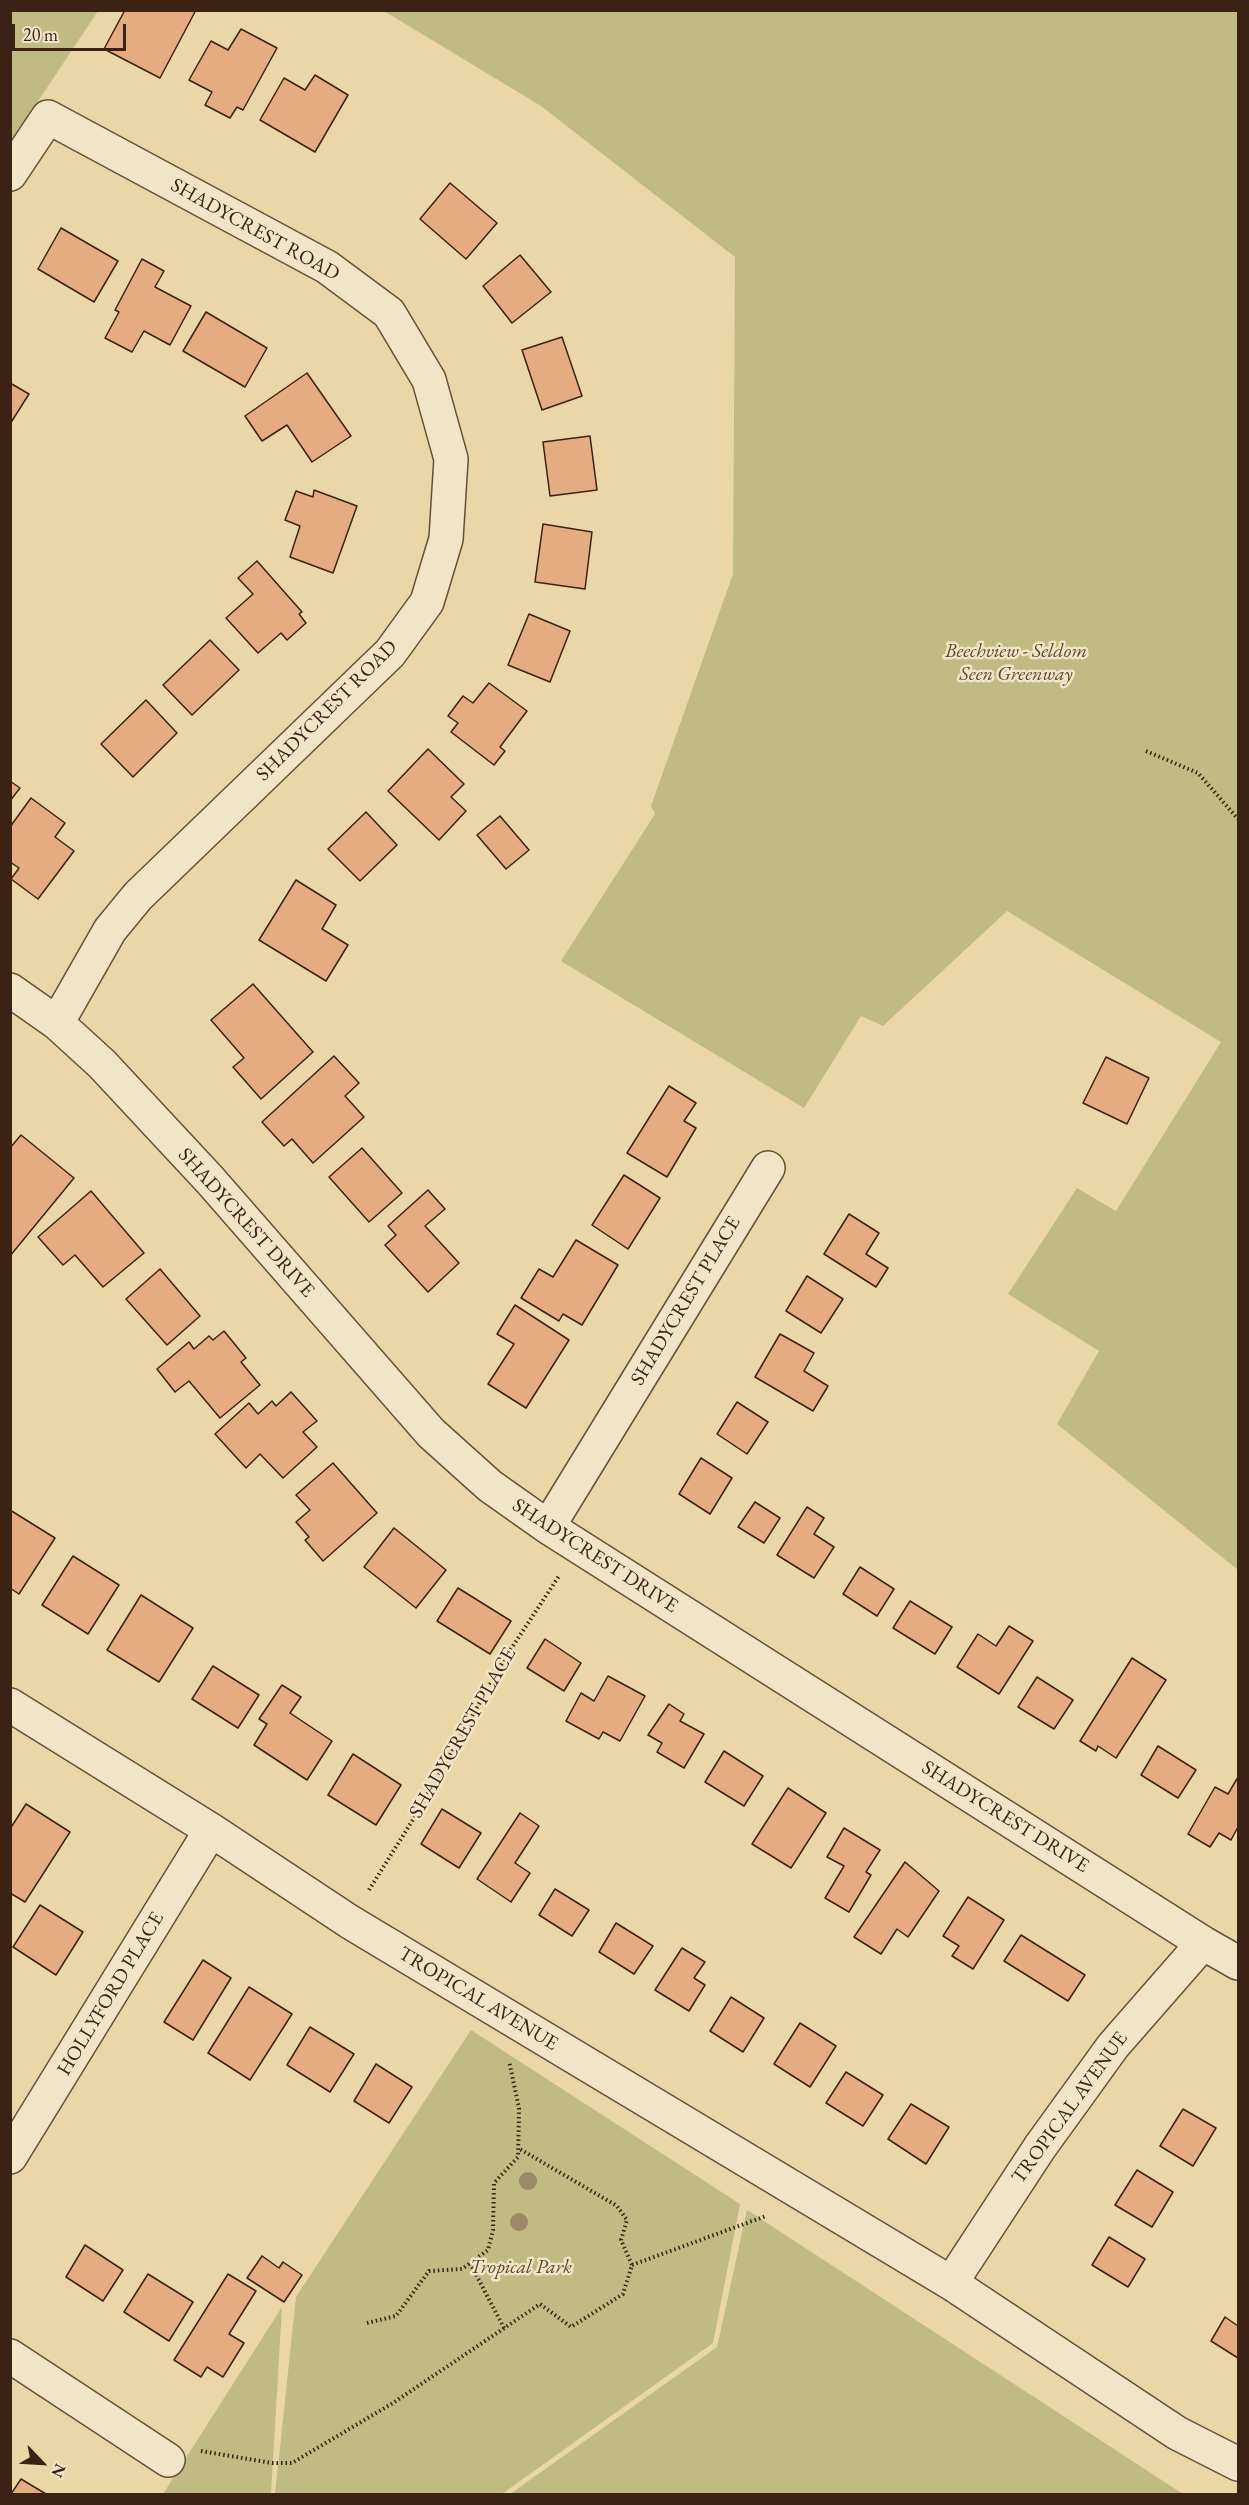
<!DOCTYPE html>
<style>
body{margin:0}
#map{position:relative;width:1249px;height:2505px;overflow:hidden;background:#ebd6a7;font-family:"EB Garamond",serif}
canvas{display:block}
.frame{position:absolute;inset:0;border:12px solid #3b2215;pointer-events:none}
.north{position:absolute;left:12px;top:2433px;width:60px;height:60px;-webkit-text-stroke:4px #f2e4c6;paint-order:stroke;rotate:115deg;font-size:16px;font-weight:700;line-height:24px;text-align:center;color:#3b2215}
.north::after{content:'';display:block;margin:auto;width:21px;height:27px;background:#3b2215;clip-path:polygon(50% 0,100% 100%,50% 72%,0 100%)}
.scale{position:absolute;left:12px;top:24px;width:114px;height:27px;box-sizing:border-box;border:3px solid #3b2215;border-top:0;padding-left:8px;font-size:18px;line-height:21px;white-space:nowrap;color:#3b2215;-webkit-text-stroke:4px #f2e4c6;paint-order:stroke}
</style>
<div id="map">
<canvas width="1249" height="2505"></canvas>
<div class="frame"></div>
<div class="north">N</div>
<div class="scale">20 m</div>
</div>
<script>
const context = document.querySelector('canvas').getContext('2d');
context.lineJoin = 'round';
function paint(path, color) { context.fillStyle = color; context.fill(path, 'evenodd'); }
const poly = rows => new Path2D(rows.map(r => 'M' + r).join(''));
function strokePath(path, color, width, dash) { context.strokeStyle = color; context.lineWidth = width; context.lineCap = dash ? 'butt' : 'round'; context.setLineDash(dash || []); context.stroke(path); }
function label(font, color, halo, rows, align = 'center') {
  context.font = font + ' "EB Garamond",serif'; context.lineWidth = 5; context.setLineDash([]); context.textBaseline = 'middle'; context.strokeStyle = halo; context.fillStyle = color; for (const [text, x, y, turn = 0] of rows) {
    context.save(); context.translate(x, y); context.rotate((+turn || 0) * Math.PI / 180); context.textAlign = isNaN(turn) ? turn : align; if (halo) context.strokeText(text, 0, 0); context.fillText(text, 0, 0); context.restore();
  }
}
const green = poly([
 [11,10,98,11,11,142,10,11],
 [384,11,1238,11,1238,1570,1057,1424,1099,1351,1008,1294,1077,1188,1116,1211,1221,1042,1007,911,883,1026,861,1016,804,1108,561,961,655,814,651,806,733,574,735,257,541,106],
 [471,2030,740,2204,713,2343,502,2494,275,2494,296,2297],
 [747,2210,1183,2494,510,2494,717,2347],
 [282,2307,271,2494,163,2494]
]);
const building = poly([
 [125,10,196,10,160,78,104,49,125,10],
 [241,29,277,48,243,110,237,107,230,118,205,105,212,92,189,80,211,41,228,50,241,29],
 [315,75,348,95,315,152,260,120,284,78,305,90,315,75],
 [450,183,497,223,466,259,420,219,450,183],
 [61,228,118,261,94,302,38,269,61,228],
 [520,255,551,292,512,323,483,286,520,255],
 [142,259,164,271,155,287,191,306,170,345,144,331,132,352,105,338,119,312,115,310,142,259],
 [206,312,267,348,245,387,183,351,206,312],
 [562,337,582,396,542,410,522,350,562,337],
 [307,373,351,436,312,462,287,425,262,441,245,416,307,373],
 [10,383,29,394,10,424,10,383],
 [590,436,597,490,550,496,543,442,590,436],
 [314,490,357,506,333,573,290,557,300,526,285,520,296,491,313,497,314,490],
 [543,524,592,532,585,589,535,582,543,524],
 [257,561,302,612,299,614,306,623,287,640,281,633,258,653,226,618,253,594,238,578,257,561],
 [529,614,570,631,550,682,508,665,529,614],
 [210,640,239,670,192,715,163,685,210,640],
 [489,683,527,711,500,747,505,751,494,765,451,732,458,723,448,716,463,696,473,703,489,683],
 [146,700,177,733,133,777,101,744,146,700],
 [428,749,464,784,451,797,466,811,439,840,388,791,428,749],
 [10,781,20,788,10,801,10,781],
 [31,798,65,823,55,837,74,851,38,899,11,879,19,868,10,862,10,827,31,798],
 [366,812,397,845,360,881,328,849,366,812],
 [500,816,529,850,506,869,477,835,500,816],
 [296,880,336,905,322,929,348,945,326,981,259,940,296,880],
 [253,984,313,1052,261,1099,233,1067,244,1058,211,1020,253,984],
 [334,1056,359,1083,345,1096,364,1117,313,1163,292,1139,284,1146,262,1122,334,1056],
 [1106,1057,1149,1078,1127,1124,1083,1103,1106,1057],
 [669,1086,696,1103,684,1121,696,1128,667,1177,627,1153,669,1086],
 [21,1135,74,1178,10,1256,10,1148,21,1135],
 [362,1148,402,1193,369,1222,329,1177,362,1148],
 [624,1175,660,1198,628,1249,592,1225,624,1175],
 [428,1190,445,1209,425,1226,459,1263,428,1292,385,1245,396,1235,388,1226,428,1190],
 [91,1191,144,1253,103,1287,75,1255,63,1265,38,1237,91,1191],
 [849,1214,879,1233,866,1254,888,1268,876,1287,824,1254,849,1214],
 [576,1240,618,1265,582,1325,563,1314,559,1321,521,1298,539,1269,553,1277,576,1240],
 [160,1269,200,1316,167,1345,126,1299,160,1269],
 [807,1276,843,1299,821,1333,786,1311,807,1276],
 [515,1305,569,1340,526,1408,488,1384,514,1344,497,1334,515,1305],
 [224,1331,246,1358,241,1362,260,1385,220,1418,189,1381,175,1392,157,1369,189,1342,194,1349,209,1336,213,1340,224,1331],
 [780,1334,814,1353,804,1371,828,1386,813,1411,755,1377,780,1334],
 [291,1392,317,1421,303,1432,317,1447,283,1478,260,1454,246,1468,215,1434,249,1403,258,1414,272,1401,276,1406,291,1392],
 [737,1402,768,1422,747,1454,717,1434,737,1402],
 [701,1458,732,1478,710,1514,679,1494,701,1458],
 [333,1463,377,1513,323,1561,305,1540,309,1537,296,1522,310,1510,296,1495,333,1463],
 [755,1502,780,1518,764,1543,738,1527,755,1502],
 [807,1507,824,1518,814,1534,834,1547,814,1578,777,1555,807,1507],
 [10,1510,55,1538,19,1594,10,1588,10,1510],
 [394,1528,446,1570,416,1608,364,1567,394,1528],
 [73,1556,119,1585,88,1634,42,1605,73,1556],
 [860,1567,894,1589,877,1616,843,1594,860,1567],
 [458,1588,511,1621,490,1654,437,1621,458,1588],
 [141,1595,193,1628,159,1682,107,1650,141,1595],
 [910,1601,952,1627,935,1654,893,1628,910,1601],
 [1009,1626,1033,1641,999,1694,957,1667,978,1634,996,1646,1009,1626],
 [545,1639,581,1663,564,1691,527,1668,545,1639],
 [1132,1658,1166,1680,1116,1758,1098,1746,1096,1751,1080,1741,1132,1658],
 [213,1666,259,1695,238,1728,192,1699,213,1666],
 [608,1676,645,1696,620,1741,603,1732,599,1739,566,1721,581,1693,594,1701,608,1676],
 [1037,1677,1073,1700,1054,1729,1018,1707,1037,1677],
 [282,1685,301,1697,290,1713,332,1741,307,1780,254,1745,267,1724,259,1719,282,1685],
 [669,1704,684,1714,680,1721,704,1734,684,1768,657,1752,662,1743,648,1735,669,1704],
 [1158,1746,1196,1770,1178,1798,1141,1775,1158,1746],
 [724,1751,763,1776,744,1806,705,1782,724,1751],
 [353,1754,401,1785,376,1825,328,1795,353,1754],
 [1238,1777,1238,1827,1231,1840,1219,1833,1210,1847,1188,1834,1215,1787,1228,1794,1238,1777],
 [788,1788,826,1813,791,1868,752,1844,788,1788],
 [26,1804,70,1832,25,1902,10,1893,10,1829,26,1804],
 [442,1809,481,1833,459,1868,421,1844,442,1809],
 [520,1813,539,1826,515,1863,530,1873,511,1902,477,1879,520,1813],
 [844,1828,880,1850,866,1872,871,1875,849,1912,825,1898,844,1866,827,1857,844,1828],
 [905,1862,939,1891,908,1937,897,1929,881,1954,854,1937,905,1862],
 [555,1889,589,1910,572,1936,539,1915,555,1889],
 [968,1897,1004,1920,973,1969,952,1956,959,1946,943,1936,968,1897],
 [40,1905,83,1932,56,1975,13,1947,40,1905],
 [616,1923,653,1946,634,1974,599,1952,616,1923],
 [1021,1935,1085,1975,1068,2001,1004,1961,1021,1935],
 [682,1948,705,1962,694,1978,705,1985,689,2011,655,1990,682,1948],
 [203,1960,231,1978,193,2040,164,2022,203,1960],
 [249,1987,292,2014,250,2080,208,2053,249,1987],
 [731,1997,764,2018,743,2052,710,2031,731,1997],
 [800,2023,836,2046,810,2087,774,2064,800,2023],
 [310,2027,354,2054,330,2092,287,2065,310,2027],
 [376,2064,412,2087,389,2123,354,2101,376,2064],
 [846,2072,883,2095,863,2126,826,2103,846,2072],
 [911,2104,949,2127,926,2164,888,2139,911,2104],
 [1183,2109,1216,2128,1193,2166,1160,2146,1183,2109],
 [1137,2170,1173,2192,1152,2227,1115,2205,1137,2170],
 [1109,2237,1145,2259,1128,2287,1092,2265,1109,2237],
 [85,2245,123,2270,103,2301,66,2277,85,2245],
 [262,2256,279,2268,283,2262,302,2275,284,2302,247,2278,262,2256],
 [148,2274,193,2302,169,2341,124,2312,148,2274],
 [228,2274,256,2291,229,2334,244,2343,223,2377,207,2367,201,2377,174,2360,228,2274],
 [1225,2317,1238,2326,1238,2358,1211,2341,1225,2317],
 [21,2479,46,2494,11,2494,21,2479]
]);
const path = poly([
 [1146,751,1198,773,1238,819],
 [369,1890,414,1818,505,1658,559,1576],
 [470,2263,504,2328],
 [632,2265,766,2216],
 [367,2323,396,2316,429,2271,462,2269,488,2250,493,2230,494,2183,518,2157,519,2108,509,2061],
 [201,2451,272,2463,292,2463,393,2403,540,2304,571,2327,623,2294,632,2265,621,2240,627,2220,617,2206,518,2148]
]);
const minor = poly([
 [10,174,48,117,327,267,389,313,429,380,451,459,446,539,427,602,390,653,138,896,110,930,57,1023],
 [10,990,57,1023,102,1064,210,1180,431,1433,490,1486,548,1527,1203,1943,1238,1963],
 [548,1527,768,1168],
 [10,1705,211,1830,350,1922,951,2283,1177,2433,1238,2464],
 [10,2157,211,1830],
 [951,2283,1040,2147,1113,2046,1203,1943],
 [10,2356,168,2460]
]);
const trees = [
 [528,2181],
 [519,2222]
];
const streetNames = [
 ["SHADYCREST ROAD",255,230,29],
 ["SHADYCREST ROAD",327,711,-45],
 ["SHADYCREST DRIVE",246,1223,48],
 ["SHADYCREST PLACE",686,1301,-59],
 ["SHADYCREST DRIVE",595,1556,33],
 ["SHADYCREST PLACE",463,1733,-60],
 ["SHADYCREST DRIVE",1005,1817,32],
 ["HOLLYFORD PLACE",111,1994,-59],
 ["TROPICAL AVENUE",478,1999,31],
 ["TROPICAL AVENUE",1070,2108,-54]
];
const parkNames = [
 ["Beechview - Seldom",1016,652],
 ["Seen Greenway",1016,675],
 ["Tropical Park",521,2268]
];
paint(green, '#c0bb82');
paint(building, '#e4ac80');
strokePath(building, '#3b2215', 1.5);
strokePath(minor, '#674f3a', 36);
strokePath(path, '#3b2215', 4, [1.5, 3]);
strokePath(minor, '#f2e4c6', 33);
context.fillStyle = '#9c8866';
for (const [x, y] of trees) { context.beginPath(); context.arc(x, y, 9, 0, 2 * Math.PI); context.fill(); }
label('20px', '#3b2215', '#f2e4c6', streetNames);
label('italic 20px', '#5c4830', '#f2e4c6', parkNames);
</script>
